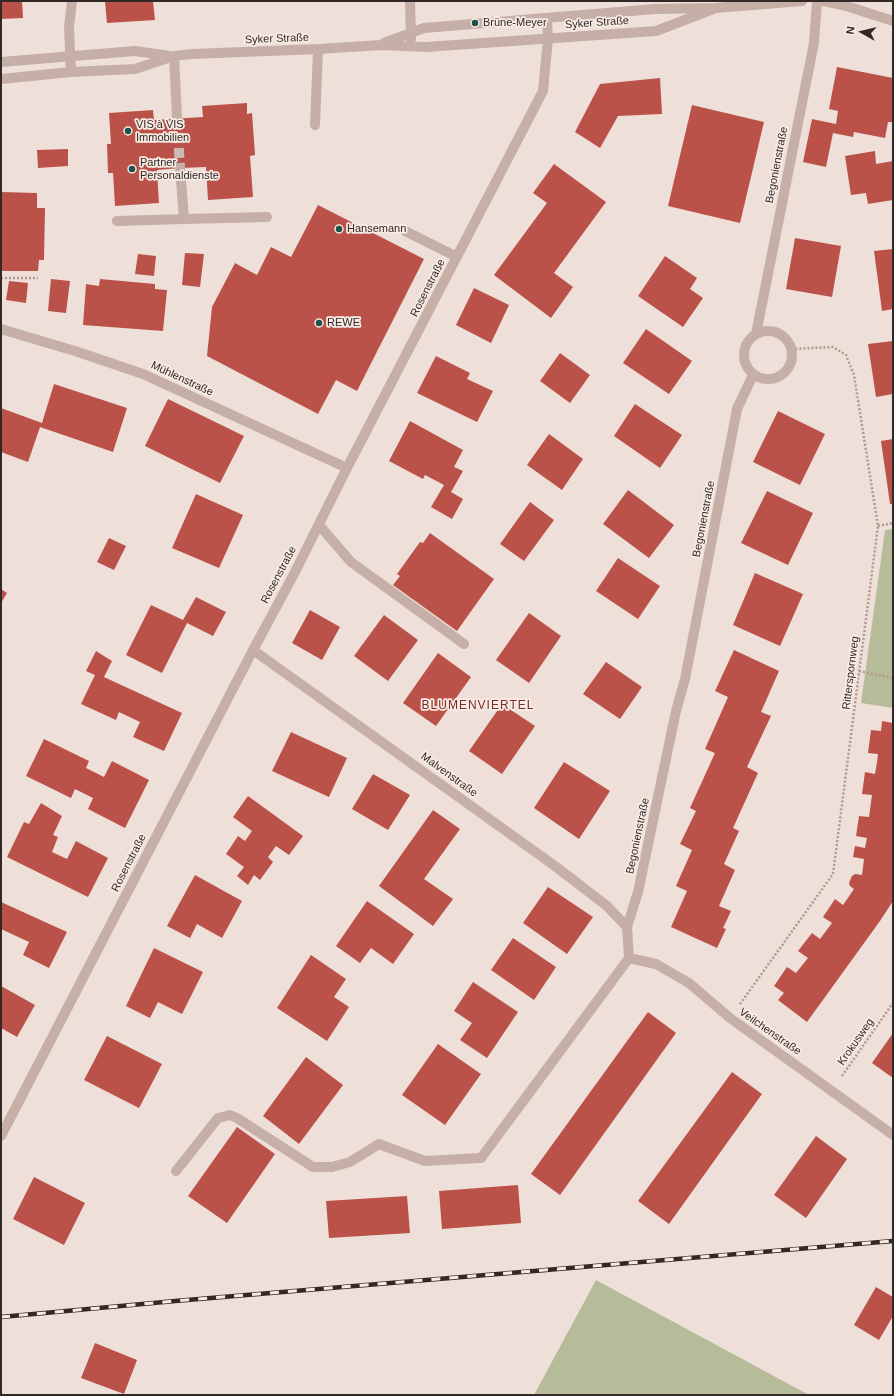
<!DOCTYPE html>
<meta charset="utf-8">
<style>
body{margin:0}
#map{position:relative;width:894px;height:1396px;overflow:hidden;background:#eee0d9;font-family:Arial,sans-serif}
canvas{display:block}
.frame{position:absolute;inset:0;border:2px solid #322826;pointer-events:none}
.north{position:absolute;left:842px;top:12px;width:40px;height:40px;-webkit-text-stroke:3px #f7ebe4;paint-order:stroke;rotate:278deg;font-size:11px;font-weight:700;line-height:16px;text-align:center;color:#322826}
.north::after{content:'';display:block;margin:auto;width:14px;height:18px;background:#322826;clip-path:polygon(50% 0,100% 100%,50% 72%,0 100%)}
</style>
<div id="map">
<canvas width="894" height="1396"></canvas>
<div class="frame"></div>
<div class="north">N</div>
</div>
<script>
const context = document.querySelector('canvas').getContext('2d');
context.lineJoin = 'round';
function paint(path, color) { context.fillStyle = color; context.fill(path, 'evenodd'); }
const poly = rows => new Path2D(rows.map(r => 'M' + r).join(''));
function strokePath(path, color, width, dash) { context.strokeStyle = color; context.lineWidth = width; context.lineCap = dash ? 'butt' : 'round'; context.setLineDash(dash || []); context.stroke(path); }
function label(font, color, halo, rows, align = 'center') {
  context.font = font + ' Arial,sans-serif'; context.lineWidth = 3.5; context.setLineDash([]); context.textBaseline = 'middle'; context.strokeStyle = halo; context.fillStyle = color; for (const [text, x, y, turn = 0] of rows) {
    context.save(); context.translate(x, y); context.rotate((+turn || 0) * Math.PI / 180); context.textAlign = isNaN(turn) ? turn : align; if (halo) context.strokeText(text, 0, 0); context.fillText(text, 0, 0); context.restore();
  }
}
const green = poly([
 [893,529,893,708,861,703,885,530],
 [596,1280,809,1395,534,1395]
]);
const building = poly([
 [1,1,22,1,23,18,1,19],
 [105,1,153,1,155,20,107,23],
 [837,67,893,78,893,122,888,122,885,138,854,132,853,137,833,133,826,167,803,162,812,119,836,124,838,111,829,109],
 [660,78,662,114,618,116,600,148,575,132,600,84],
 [247,103,247,114,252,113,255,155,250,156,253,197,208,200,206,167,180,168,157,170,159,203,115,206,113,173,108,173,107,144,111,144,109,113,153,110,154,120,203,117,202,106],
 [692,105,764,122,740,223,668,206],
 [68,149,68,166,38,168,37,150],
 [875,151,876,164,893,161,893,200,868,204,866,193,851,195,845,156],
 [554,164,606,202,554,273,573,287,551,318,494,275,547,203,533,193],
 [1,192,37,193,37,208,45,208,44,260,39,260,38,271,1,271],
 [318,205,424,259,357,391,336,380,318,414,207,356,212,307,235,263,257,275,271,247,291,257],
 [795,238,841,246,832,297,786,289],
 [893,249,893,309,882,311,874,251],
 [185,253,204,254,200,287,182,285],
 [138,254,156,256,154,276,135,274],
 [665,256,697,278,690,289,703,298,683,327,638,296],
 [51,279,70,281,66,313,48,311],
 [100,279,155,284,155,289,167,290,163,331,83,325,86,284,99,286],
 [9,281,28,283,26,303,6,300],
 [474,288,509,305,491,343,456,325],
 [646,329,692,361,669,394,623,363],
 [893,341,893,394,876,397,868,344],
 [560,353,590,375,570,403,540,381],
 [436,356,470,373,467,379,493,391,477,422,417,393],
 [54,384,127,408,113,452,40,427,28,462,1,452,1,408,42,423],
 [168,399,244,436,220,483,145,446],
 [635,404,682,435,660,468,614,436],
 [778,411,825,434,800,485,753,462],
 [410,421,463,450,454,467,463,471,451,492,463,499,452,519,431,507,444,485,425,475,423,479,389,461],
 [549,434,583,459,562,490,527,465],
 [893,439,893,504,890,504,881,441],
 [628,490,674,525,649,558,603,524],
 [767,491,813,513,788,565,741,543],
 [196,494,243,515,219,568,172,548],
 [530,502,554,520,524,561,500,544],
 [430,533,494,579,457,631,393,585,400,576,397,574,420,542,423,543],
 [109,538,126,546,114,570,97,562],
 [618,558,660,586,638,619,596,591],
 [755,573,803,594,780,646,733,625],
 [1,589,7,593,1,603],
 [196,597,226,612,213,636,187,623,162,673,126,655,151,605,183,620],
 [310,610,340,627,322,660,292,643],
 [529,613,561,636,529,683,496,660],
 [384,615,418,640,388,681,354,656],
 [734,650,779,671,761,712,771,716,747,767,758,773,733,828,739,831,724,864,735,870,719,906,731,911,723,928,726,929,717,948,671,927,687,891,676,886,692,850,680,844,696,811,690,808,715,753,705,749,728,697,715,691],
 [96,651,112,661,104,677,182,713,164,751,133,737,140,722,119,712,116,720,81,704,95,675,86,671],
 [438,653,471,677,436,726,403,703],
 [606,662,642,687,620,719,583,694],
 [502,704,535,726,502,774,469,751],
 [882,721,893,723,893,901,880,921,807,1022,778,1000,784,993,774,986,787,967,796,973,808,958,798,951,812,933,820,939,832,923,823,917,835,899,843,905,854,889,850,886,849,883,852,876,855,874,862,875,864,859,853,857,855,846,865,848,867,838,856,836,859,816,869,817,872,795,862,794,865,772,875,774,877,762,878,754,868,753,871,730,881,731],
 [291,732,347,758,329,797,272,771],
 [44,739,89,761,86,768,104,777,112,761,149,780,125,828,88,809,93,798,75,789,71,798,26,776],
 [564,762,610,791,579,839,534,808],
 [373,774,410,795,388,830,352,809],
 [248,796,303,836,289,855,276,846,268,857,273,862,260,880,254,875,248,885,237,876,244,867,226,854,238,836,245,841,252,831,233,817],
 [41,803,62,816,53,835,58,837,52,852,67,859,76,841,108,858,88,897,7,857,24,822,29,824],
 [433,810,460,829,424,879,453,899,433,926,379,886],
 [195,875,242,901,222,938,197,924,190,938,167,926],
 [548,887,593,917,567,954,523,923],
 [367,901,414,934,393,964,371,948,360,963,336,946],
 [1,902,67,932,49,968,23,955,29,942,1,929],
 [513,938,556,967,534,1000,491,970],
 [154,948,203,972,182,1014,158,1002,150,1018,126,1006],
 [311,955,346,979,334,997,349,1007,327,1041,277,1008],
 [473,982,518,1012,487,1058,460,1040,472,1023,454,1011],
 [1,986,35,1005,17,1037,1,1028],
 [648,1012,676,1033,560,1195,531,1174],
 [893,1033,893,1078,872,1063],
 [107,1036,162,1064,139,1108,84,1080],
 [438,1044,481,1074,445,1125,402,1095],
 [306,1057,343,1085,299,1144,263,1116],
 [732,1072,762,1094,669,1224,638,1201],
 [237,1127,275,1154,227,1223,188,1196],
 [816,1136,847,1159,806,1218,774,1195],
 [34,1177,85,1203,64,1245,13,1219],
 [518,1185,521,1223,442,1229,439,1191],
 [407,1196,410,1233,329,1238,326,1201],
 [876,1287,893,1297,893,1316,879,1340,854,1325],
 [95,1343,137,1360,124,1394,81,1378]
]);
const minorTunnel = poly([
 [177,118,180,168]
]);
const path = poly([
 [1,278,38,278],
 [878,526,893,523],
 [859,671,893,678],
 [740,1004,833,874,878,526,854,375,846,355,833,347,792,349],
 [842,1076,893,1003]
]);
const minor = poly([
 [410,1,411,39],
 [823,1,843,5,893,21],
 [384,43,424,28,655,9,716,8,802,1],
 [174,56,177,118],
 [1,62,135,51,170,56],
 [71,72,69,27,72,1],
 [1,79,71,72,135,69,174,56,192,54,318,49,381,45,426,47,656,31,716,8],
 [315,125,318,49],
 [184,219,267,217],
 [117,221,184,219,180,168],
 [405,231,457,257],
 [1,329,75,351,143,374,347,468],
 '744 355a24 24 0 1 1 48 0a24 24 0 1 1-48 0Z',
 [756,334,814,43,817,1],
 [319,525,351,562,464,644],
 [253,650,555,866,607,906,627,927],
 [629,958,656,964,689,983,730,1018,893,1135],
 [1,1136,253,650,294,574,347,468,543,91,548,39,547,18],
 [176,1171,218,1118,230,1115,237,1118,313,1167,332,1167,350,1162,379,1144,425,1161,481,1158,629,958,627,927,638,892,676,711,685,679,737,409,753,375]
]);
const rail = poly([
 [1,1317,175,1301,893,1241]
]);
const markers = [
 [475,23,4,"#1f504b"],
 [128,131,4,"#1f504b"],
 [132,169,4,"#1f504b"],
 [339,229,4,"#1f504b"],
 [319,323,4,"#1f504b"]
];
const poiNames = [
 ["Brüne-Meyer",483,23],
 ["VIS à VIS",136,125],
 ["Immobilien",136,138],
 ["Partner",140,163],
 ["Personaldienste",140,176],
 ["Hansemann",347,229],
 ["REWE",327,323]
];
const streetNames = [
 ["Syker Straße",597,23,-4],
 ["Syker Straße",277,39,-2],
 ["Begonienstraße",777,165,-79],
 ["Rosenstraße",428,288,-63],
 ["Mühlenstraße",182,379,25],
 ["Begonienstraße",704,519,-79],
 ["Rosenstraße",279,575,-62],
 ["Ritterspornweg",851,673,-83],
 ["Malvenstraße",449,775,36],
 ["Begonienstraße",638,836,-78],
 ["Rosenstraße",129,863,-63],
 ["Veilchenstraße",770,1032,35],
 ["Krokusweg",856,1042,-55]
];
const neighbourhoodNames = [
 ["BLUMENVIERTEL",478,706]
];
paint(green, '#b6bc9a');
paint(building, '#bb524a');
strokePath(minorTunnel, '#c8bbb5', 10, [10, 5]);
strokePath(path, '#b19990', 2.5, [2, 2]);
strokePath(minor, '#c5afa6', 10);
strokePath(rail, '#322826', 4.5);
strokePath(rail, '#f7ebe4', 3, [9]);
for (const [x, y, r, color] of markers) { const dot = new Path2D(); dot.arc(x, y, r, 0, 2 * Math.PI); context.fillStyle = color; context.fill(dot); strokePath(dot, '#f7ebe4', 1.5); }
label('11px', '#322826', '#f7ebe4', poiNames, 'left');
label('11px', '#322826', '#f7ebe4', streetNames);
context.letterSpacing = '1px';
label('12px', '#7a2c26', '#f7ebe4', neighbourhoodNames);
context.letterSpacing = '0px';
</script>
